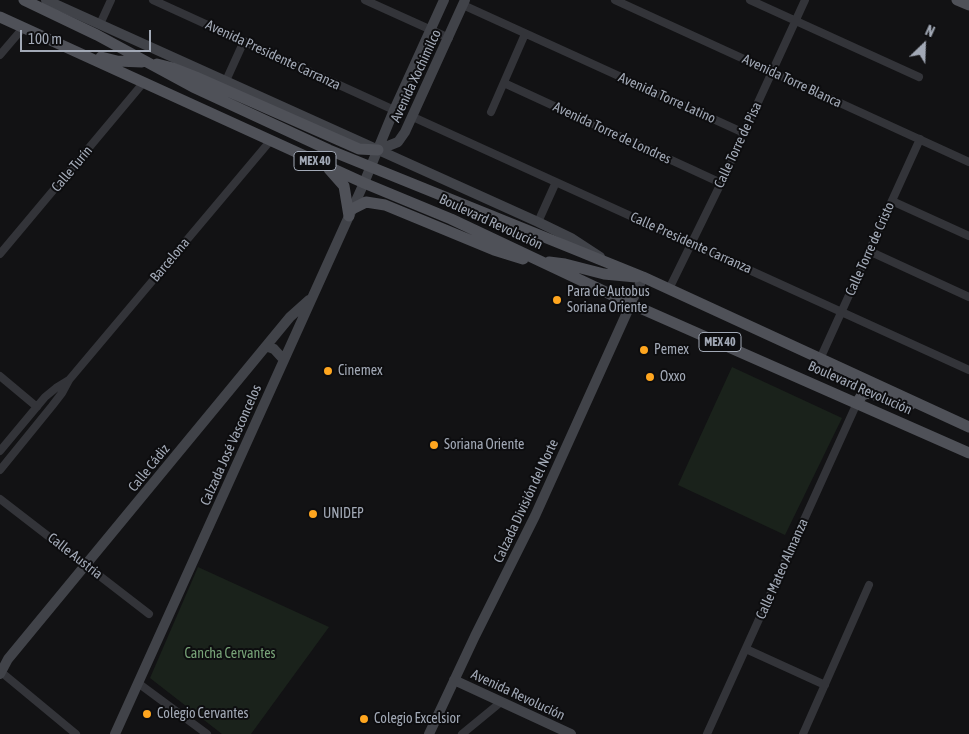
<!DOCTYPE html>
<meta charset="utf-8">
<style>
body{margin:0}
#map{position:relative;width:969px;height:734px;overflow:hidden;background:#121214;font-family:"Asap Condensed",sans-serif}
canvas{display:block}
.north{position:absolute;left:899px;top:20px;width:50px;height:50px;-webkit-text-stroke:4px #0d0d0f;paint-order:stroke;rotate:24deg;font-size:14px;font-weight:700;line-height:20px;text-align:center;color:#a2a9b6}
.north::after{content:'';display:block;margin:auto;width:18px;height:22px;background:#a2a9b6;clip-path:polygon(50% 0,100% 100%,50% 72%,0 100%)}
.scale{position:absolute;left:20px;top:30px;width:131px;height:22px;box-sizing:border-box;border:2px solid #a2a9b6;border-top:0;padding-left:6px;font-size:15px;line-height:18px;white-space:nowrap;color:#a2a9b6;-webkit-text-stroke:4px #0d0d0f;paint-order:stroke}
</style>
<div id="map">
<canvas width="969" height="734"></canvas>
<div class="north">N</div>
<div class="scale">100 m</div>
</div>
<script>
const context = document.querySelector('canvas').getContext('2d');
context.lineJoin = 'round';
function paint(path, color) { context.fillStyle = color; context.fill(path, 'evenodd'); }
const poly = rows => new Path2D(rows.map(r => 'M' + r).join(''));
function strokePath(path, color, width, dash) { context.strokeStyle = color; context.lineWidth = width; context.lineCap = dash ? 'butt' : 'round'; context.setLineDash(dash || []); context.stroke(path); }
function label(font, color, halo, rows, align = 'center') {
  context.font = font + ' "Asap Condensed",sans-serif'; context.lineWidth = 4; context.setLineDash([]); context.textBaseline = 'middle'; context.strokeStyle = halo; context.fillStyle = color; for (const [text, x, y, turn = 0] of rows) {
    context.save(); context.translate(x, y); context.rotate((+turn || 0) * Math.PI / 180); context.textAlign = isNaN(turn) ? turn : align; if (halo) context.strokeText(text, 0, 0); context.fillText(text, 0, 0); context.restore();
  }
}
const green = poly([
 [732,367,842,418,785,535,678,485],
 [198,567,329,627,251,734,222,734,150,678]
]);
const street = poly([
 [153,0,394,110],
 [365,0,449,38],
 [615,0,969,162],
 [750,0,919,77],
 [463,5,744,133],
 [100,24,111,0],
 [0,55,23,28],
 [504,83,721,183],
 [224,85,244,41],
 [491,112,525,34],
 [413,117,969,370],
 [892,201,969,236],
 [538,222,556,182],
 [869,251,969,297],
 [0,254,144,82],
 [669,289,721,183,805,0],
 [820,359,920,139],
 [0,376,37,407],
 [0,451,45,397,56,388,69,380],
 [0,470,52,406,62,393,69,380,271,140],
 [0,499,149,614],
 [746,649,825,685],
 [0,671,76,734],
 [138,683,207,734],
 [462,734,501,702],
 [707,734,857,403],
 [803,734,869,585]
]);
const secondary = poly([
 [46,0,538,222,571,238,600,257],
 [378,150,398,142,405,132,465,0],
 [266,346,274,349,284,360],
 [0,674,8,659,290,317,309,300],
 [454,680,571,734],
 [115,734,364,183,394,110,444,0],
 [429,734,475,636,535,516,643,277]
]);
const primary = poly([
 [24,0,97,35,193,87,329,150,643,277,969,427],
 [957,0,969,5],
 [0,17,364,183,451,219,631,304,969,453],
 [101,57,117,61,142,62],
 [157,64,173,68,196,77,359,149,378,150],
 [329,169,344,186,349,216],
 [352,209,366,202,385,205,494,250,523,259],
 [549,262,565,264,604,274,636,277],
 [857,403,862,395,868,393,910,405]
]);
const markers = [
 [557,300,5,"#ffa61f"],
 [644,350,5,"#ffa61f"],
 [328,371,5,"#ffa61f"],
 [650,377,5,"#ffa61f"],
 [434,445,5,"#ffa61f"],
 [313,514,5,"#ffa61f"],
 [147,714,5,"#ffa61f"],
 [364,719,5,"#ffa61f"]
];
const shields = [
 [315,161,42],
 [720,342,42]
];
const shieldNames = [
 ["MEX 40",315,161],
 ["MEX 40",720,342]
];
const streetNames = [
 ["Avenida Presidente Carranza",273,55,25],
 ["Avenida Xochimilco",416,76,-65],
 ["Avenida Torre Blanca",792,81,25],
 ["Avenida Torre Latino",667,98,24],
 ["Avenida Torre de Londres",612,133,25],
 ["Calle Torre de Pisa",738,145,-65],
 ["Calle Turín",72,169,-50],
 ["Boulevard Revolución",491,222,25],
 ["Calle Presidente Carranza",691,243,24],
 ["Calle Torre de Cristo",870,249,-66],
 ["Barcelona",170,260,-50],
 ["Boulevard Revolución",860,388,24],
 ["Calzada José Vasconcelos",231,445,-66],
 ["Calle Cádiz",149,468,-51],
 ["Calzada División del Norte",526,501,-65],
 ["Calle Austria",75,556,38],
 ["Calle Mateo Almanza",782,569,-66],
 ["Avenida Revolución",518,695,25]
];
const poiNames = [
 ["Para de Autobus",567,292],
 ["Soriana Oriente",567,308],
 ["Pemex",654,350],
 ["Cinemex",338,371],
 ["Oxxo",660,377],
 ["Soriana Oriente",444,445],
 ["UNIDEP",323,514],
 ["Colegio Cervantes",157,714],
 ["Colegio Excelsior",374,719]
];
const parkNames = [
 ["Cancha Cervantes",230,654]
];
paint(green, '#1a221b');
strokePath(street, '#333439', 8);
strokePath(secondary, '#414349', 10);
strokePath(primary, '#4f5158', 11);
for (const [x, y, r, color] of markers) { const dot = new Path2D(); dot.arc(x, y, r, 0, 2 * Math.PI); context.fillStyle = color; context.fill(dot); strokePath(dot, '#0d0d0f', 2); }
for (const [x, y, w] of shields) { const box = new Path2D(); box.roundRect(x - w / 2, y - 9.5, w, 19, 4); context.fillStyle = '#0d0d0f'; context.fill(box); strokePath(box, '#a2a9b6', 1); }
label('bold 12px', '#a2a9b6', null, shieldNames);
label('14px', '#a2a9b6', '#0d0d0f', streetNames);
label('14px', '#a2a9b6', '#0d0d0f', poiNames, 'left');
label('14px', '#77a377', '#0d0d0f', parkNames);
</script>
